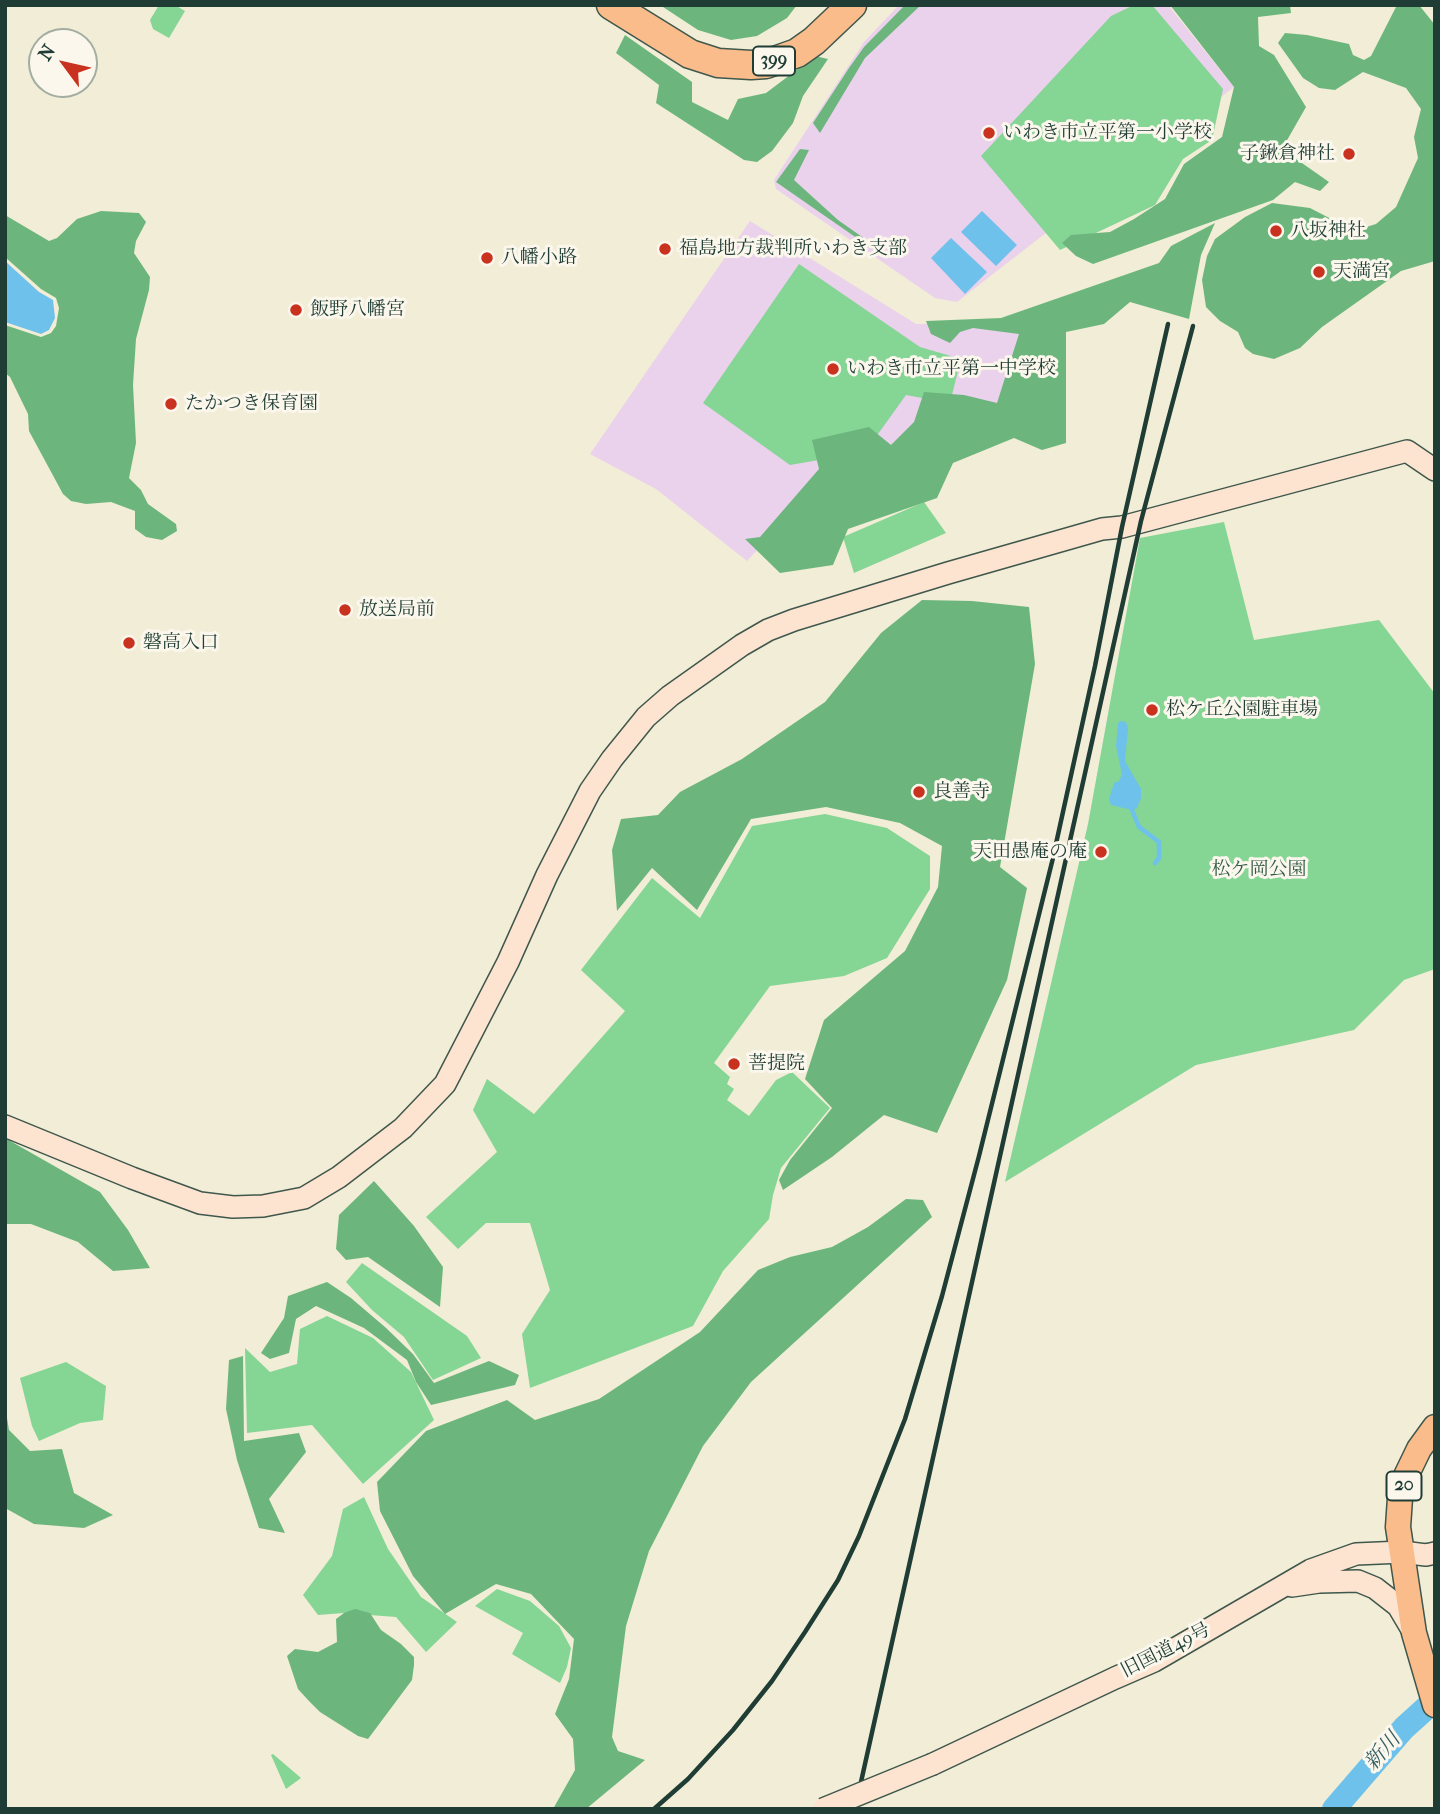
<!DOCTYPE html>
<meta charset="utf-8">
<style>
body{margin:0}
#map{position:relative;width:1440px;height:1814px;overflow:hidden;background:#f2edd6;font-family:"IM FELL French Canon",serif}
canvas{display:block}
.frame{position:absolute;inset:0;border:7px solid #1f3d34;pointer-events:none}
.north{position:absolute;left:28px;top:28px;width:70px;height:70px;box-sizing:border-box;background:#fbf7ec;border:2px solid #a3ada2;border-radius:50%;rotate:303deg;font-size:19px;font-weight:700;line-height:28px;text-align:center;color:#1f3d34}
.north::after{content:'';display:block;margin:auto;width:24px;height:32px;background:#c8321e;clip-path:polygon(50% 0,100% 100%,50% 72%,0 100%)}
</style>
<div id="map">
<canvas width="1440" height="1814"></canvas>
<div class="frame"></div>
<div class="north">N</div>
</div>
<script>
const context = document.querySelector('canvas').getContext('2d');
context.lineJoin = 'round';
function paint(path, color) { context.fillStyle = color; context.fill(path, 'evenodd'); }
const poly = rows => new Path2D(rows.map(r => 'M' + r).join(''));
function strokePath(path, color, width, dash) { context.strokeStyle = color; context.lineWidth = width; context.lineCap = dash ? 'butt' : 'round'; context.setLineDash(dash || []); context.stroke(path); }
function label(font, color, halo, rows, align = 'center') {
  context.font = font + ' "IM FELL French Canon","Noto Serif JP",serif'; context.lineWidth = 6; context.setLineDash([]); context.textBaseline = 'middle'; context.strokeStyle = halo; context.fillStyle = color; for (const [text, x, y, turn = 0] of rows) {
    context.save(); context.translate(x, y); context.rotate((+turn || 0) * Math.PI / 180); context.textAlign = isNaN(turn) ? turn : align; if (halo) context.strokeText(text, 0, 0); context.fillText(text, 0, 0); context.restore();
  }
}
const built = poly([
 [899,5,1168,5,1234,87,957,302,935,298,776,189,774,180,864,42],
 [750,221,916,324,1032,322,1002,414,806,498,747,561,656,489,590,454]
]);
const green = poly([
 [159,5,175,5,185,11,169,38,153,29,150,20],
 [1134,5,1152,5,1223,89,1212,140,1183,159,1155,205,1060,250,981,156,1111,16],
 [799,264,920,347,961,359,950,403,906,395,865,452,790,465,703,403],
 [924,502,946,533,854,573,843,537],
 [1224,522,1254,640,1379,620,1435,694,1435,969,1404,980,1354,1030,1196,1065,1005,1182,1088,824,1140,538],
 [825,814,887,828,930,856,930,889,887,958,844,976,770,986,714,1063,730,1077,727,1084,734,1089,727,1100,749,1116,776,1080,792,1072,830,1108,781,1168,773,1195,769,1219,723,1271,693,1326,530,1388,522,1334,550,1290,530,1223,486,1223,458,1249,426,1217,497,1152,473,1110,487,1079,534,1114,625,1011,581,970,652,878,700,918,752,826],
 [362,1263,467,1336,481,1358,433,1380,404,1337,372,1310,346,1282],
 [327,1316,373,1338,411,1372,434,1420,363,1484,312,1425,247,1433,245,1348,270,1372,297,1364,300,1329],
 [66,1362,106,1386,103,1420,80,1423,39,1441,32,1426,20,1378],
 [364,1497,388,1549,421,1597,457,1622,426,1652,396,1617,344,1613,318,1615,303,1595,332,1556,343,1509],
 [497,1589,530,1601,559,1626,571,1648,567,1667,560,1683,512,1654,523,1633,475,1606],
 [273,1754,301,1778,286,1789,271,1755]
]);
const forest = poly([
 [660,5,797,5,787,18,757,36,731,40,698,30],
 [905,5,921,5,865,58,820,133,813,123,849,68,864,47],
 [1170,5,1290,5,1291,13,1258,17,1259,46,1274,55,1306,107,1282,149,1329,182,1320,191,1295,182,1273,200,1093,264,1076,256,1062,243,1071,235,1110,232,1134,219,1165,199,1184,164,1222,137,1234,87],
 [1397,5,1419,5,1435,25,1435,261,1401,271,1322,327,1300,348,1274,359,1253,354,1245,348,1238,332,1220,321,1206,307,1202,280,1207,256,1215,239,1245,217,1272,203,1310,208,1339,223,1363,228,1376,224,1396,207,1418,158,1414,137,1421,109,1406,88,1363,72,1335,90,1319,88,1303,78,1278,43,1285,33,1307,35,1349,44,1353,55,1364,60,1371,56],
 [625,35,692,82,692,102,728,120,738,99,766,93,815,56,828,59,803,96,793,123,772,151,757,162,744,160,656,103,659,85,616,53],
 [800,149,809,150,794,180,838,220,875,246,874,250,776,182],
 [101,211,139,213,146,222,136,241,134,253,150,277,149,290,136,339,133,385,136,443,129,478,141,490,148,504,176,524,177,531,162,540,146,537,135,529,135,511,111,502,86,504,71,501,63,494,29,431,28,414,10,377,5,373,5,325,41,337,51,333,56,326,59,308,56,298,41,289,5,257,5,215,49,241,57,238,77,219],
 [1215,223,1201,255,1189,319,1130,302,1104,324,1066,332,1066,443,1042,450,1014,438,953,463,937,498,848,529,833,565,780,573,745,539,760,537,819,469,812,440,869,427,891,445,914,422,924,392,964,395,997,403,1019,334,973,328,960,332,950,343,931,334,926,321,1001,318,1159,263,1171,246],
 [922,600,972,601,1029,607,1035,664,1000,867,1027,888,1007,980,937,1133,884,1115,832,1157,783,1190,779,1180,790,1160,832,1108,805,1079,824,1020,905,951,938,887,942,846,900,823,826,807,751,819,697,910,652,868,617,911,612,850,621,819,658,815,680,792,742,759,825,702,881,633],
 [5,1138,100,1192,128,1230,150,1268,113,1271,78,1242,31,1224,5,1224],
 [374,1181,414,1226,443,1267,440,1307,368,1257,346,1260,336,1249,339,1215],
 [906,1199,923,1200,932,1217,751,1382,703,1446,649,1551,626,1626,612,1737,618,1751,645,1760,586,1809,553,1809,575,1770,573,1739,555,1714,569,1679,574,1639,531,1594,496,1584,445,1614,413,1576,380,1511,377,1482,426,1431,507,1400,535,1420,599,1399,700,1332,758,1270,790,1257,832,1247,868,1227],
 [327,1282,351,1298,385,1327,413,1354,434,1383,489,1361,519,1375,515,1385,431,1405,416,1382,407,1360,364,1328,316,1306,296,1319,289,1353,270,1359,261,1353,284,1318,288,1296],
 [243,1356,244,1441,299,1433,306,1452,269,1499,285,1533,259,1528,237,1460,226,1409,229,1360],
 [5,1406,9,1430,30,1451,62,1449,74,1493,113,1515,84,1528,34,1524,5,1508],
 [355,1609,370,1613,381,1630,401,1644,414,1657,414,1665,412,1680,368,1739,358,1736,320,1712,308,1700,298,1689,287,1656,295,1649,318,1652,337,1642,336,1619,344,1613]
]);
const water = poly([
 [982,211,1017,245,996,266,961,232],
 [951,238,987,272,965,294,931,258],
 [5,261,39,292,53,300,55,318,49,330,41,334,5,322],
 [1120,721,1126,722,1128,729,1125,761,1141,789,1141,798,1137,808,1132,810,1111,805,1109,799,1114,783,1119,781,1122,774,1116,746,1118,724]
]);
const stream = poly([
 [1132,810,1139,827,1159,842,1159,858,1155,863]
]);
const river = poly([
 [1334,1809,1404,1728,1435,1700]
]);
const secondary = poly([
 [5,1126,132,1178,200,1203,233,1207,263,1206,304,1198,339,1177,403,1128,445,1084,508,962,547,875,590,791,612,759,646,717,670,696,742,645,768,630,794,620,948,573,1102,529,1122,527,1407,451,1435,470],
 [1292,1586,1319,1582,1358,1581,1375,1588,1398,1606,1411,1628],
 [933,1764,1115,1678,1154,1661,1311,1570,1356,1554,1402,1552,1426,1555,1435,1553]
]);
const primary = poly([
 [1435,1427,1419,1449,1406,1476,1400,1498,1398,1527,1414,1633,1435,1705]
]);
const highway = poly([
 [611,5,690,54,718,63,751,65,766,64,797,53,814,41,852,5]
]);
const rail = poly([
 [654,1809,688,1779,733,1730,772,1681,805,1632,838,1580,859,1536,905,1419,942,1296,979,1156,1052,862,1095,666,1122,527,1168,324],
 [855,1809,1141,521,1193,326]
]);
const secondaryBridge = poly([
 [823,1809,933,1764]
]);
const markers = [
 [989,133,7,"#c8321e"],
 [1349,154,7,"#c8321e"],
 [1276,231,7,"#c8321e"],
 [665,249,7,"#c8321e"],
 [487,258,7,"#c8321e"],
 [1319,272,7,"#c8321e"],
 [296,310,7,"#c8321e"],
 [833,369,7,"#c8321e"],
 [171,404,7,"#c8321e"],
 [345,610,7,"#c8321e"],
 [129,643,7,"#c8321e"],
 [1152,710,7,"#c8321e"],
 [919,792,7,"#c8321e"],
 [1101,852,7,"#c8321e"],
 [734,1064,7,"#c8321e"]
];
const shields = [
 [774,61,42],
 [1404,1486,35]
];
const shieldNames = [
 ["399",774,61],
 ["20",1404,1486]
];
const poiNames = [
 ["いわき市立平第一小学校",1003,133],
 ["子鍬倉神社",1335,154,"right"],
 ["八坂神社",1290,231],
 ["福島地方裁判所いわき支部",679,249],
 ["八幡小路",501,258],
 ["天満宮",1333,272],
 ["飯野八幡宮",310,310],
 ["いわき市立平第一中学校",847,369],
 ["たかつき保育園",185,404],
 ["放送局前",359,610],
 ["磐高入口",143,643],
 ["松ケ丘公園駐車場",1166,710],
 ["良善寺",933,792],
 ["天田愚庵の庵",1087,852,"right"],
 ["菩提院",748,1064]
];
const parkNames = [
 ["松ケ岡公園",1259,870]
];
const streetNames = [
 ["旧国道49号",1166,1651,-27]
];
const waterNames = [
 ["新川",1383,1752,-49]
];
paint(built, '#ead1ec');
paint(green, '#85d595');
paint(forest, '#6cb67e');
paint(water, '#6dc1ea');
strokePath(stream, '#6dc1ea', 4.5);
strokePath(river, '#6dc1ea', 24);
strokePath(secondary, '#3f574c', 24);
strokePath(primary, '#3f574c', 27);
strokePath(highway, '#3f574c', 31);
strokePath(secondary, '#fde4d0', 21);
strokePath(primary, '#f9bc8a', 24);
strokePath(highway, '#f9bc8a', 28);
strokePath(rail, '#1f3d34', 4.5);
strokePath(secondaryBridge, '#3f574c', 24, []);
strokePath(secondaryBridge, '#fde4d0', 21);
for (const [x, y, r, color] of markers) { const dot = new Path2D(); dot.arc(x, y, r, 0, 2 * Math.PI); context.fillStyle = color; context.fill(dot); strokePath(dot, '#fbf7ec', 2.5); }
for (const [x, y, w] of shields) { const box = new Path2D(); box.roundRect(x - w / 2, y - 14.5, w, 29, 5); context.fillStyle = '#fbf7ec'; context.fill(box); strokePath(box, '#1f3d34', 2); }
label('bold 18px', '#1f3d34', null, shieldNames);
label('19px', '#1f3d34', '#fbf7ec', poiNames, 'left');
label('19px', '#335b47', '#fbf7ec', parkNames);
label('19px', '#1f3d34', '#fbf7ec', streetNames);
label('italic 21px', '#325e62', '#fbf7ec', waterNames);
</script>
